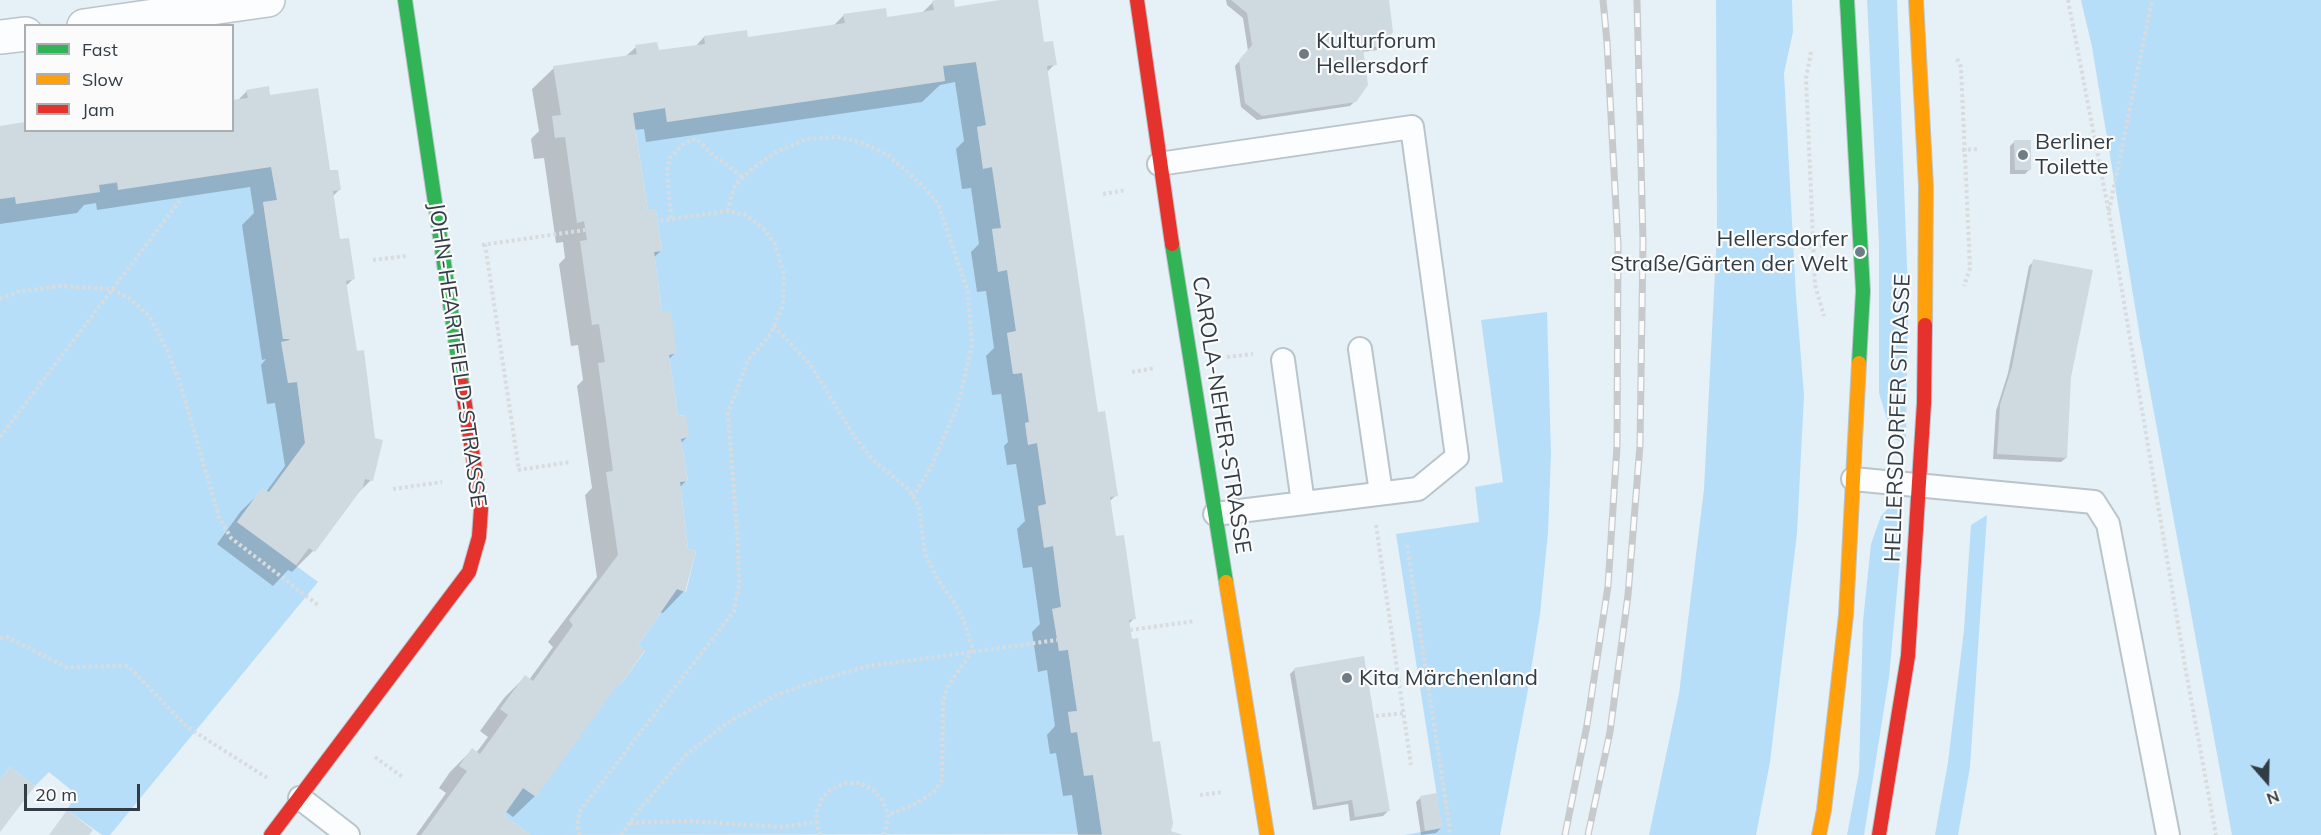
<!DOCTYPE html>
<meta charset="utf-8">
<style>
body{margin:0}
#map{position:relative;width:2321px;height:835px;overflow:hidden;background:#e6f0f7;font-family:Mulish,sans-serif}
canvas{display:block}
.legend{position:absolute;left:24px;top:24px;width:210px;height:108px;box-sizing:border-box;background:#fbfbfb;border:2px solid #aaafb3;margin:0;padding:8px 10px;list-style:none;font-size:18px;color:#313d46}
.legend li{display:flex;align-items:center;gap:12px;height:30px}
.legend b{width:30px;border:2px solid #aaafb3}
.north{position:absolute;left:2237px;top:751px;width:60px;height:60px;-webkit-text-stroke:4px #fbfbfb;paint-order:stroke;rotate:160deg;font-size:16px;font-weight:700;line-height:24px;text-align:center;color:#313d46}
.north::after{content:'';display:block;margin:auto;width:21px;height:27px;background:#313d46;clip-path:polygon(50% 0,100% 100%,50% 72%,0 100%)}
.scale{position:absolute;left:24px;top:784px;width:116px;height:27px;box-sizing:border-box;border:3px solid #313d46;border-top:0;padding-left:8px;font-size:18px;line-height:21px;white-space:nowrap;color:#313d46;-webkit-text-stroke:4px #fbfbfb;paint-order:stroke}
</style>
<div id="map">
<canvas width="2321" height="835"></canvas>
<ul class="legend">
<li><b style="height:8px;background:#30b455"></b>Fast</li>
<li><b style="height:8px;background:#ff9f0a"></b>Slow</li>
<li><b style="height:8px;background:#e5322d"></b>Jam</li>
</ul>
<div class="north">N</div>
<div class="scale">20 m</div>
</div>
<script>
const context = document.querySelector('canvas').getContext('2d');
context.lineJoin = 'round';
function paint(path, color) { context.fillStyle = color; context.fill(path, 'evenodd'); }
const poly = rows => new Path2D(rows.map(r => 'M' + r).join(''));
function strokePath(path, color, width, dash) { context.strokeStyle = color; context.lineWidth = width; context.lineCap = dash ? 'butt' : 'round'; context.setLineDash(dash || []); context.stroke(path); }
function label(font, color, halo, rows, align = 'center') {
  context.font = font + ' Mulish,sans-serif'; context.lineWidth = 4.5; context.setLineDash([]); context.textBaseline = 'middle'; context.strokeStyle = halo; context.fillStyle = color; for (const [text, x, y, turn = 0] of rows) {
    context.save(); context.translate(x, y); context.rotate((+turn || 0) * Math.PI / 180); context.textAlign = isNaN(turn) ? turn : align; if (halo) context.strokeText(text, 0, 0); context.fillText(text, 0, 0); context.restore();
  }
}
const green = poly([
 [1716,0,1792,0,1793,32,1784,73,1796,296,1804,395,1797,533,1770,762,1756,835,1649,835,1679,694,1704,489,1717,232],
 [1867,0,1897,0,1908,292,1906,443,1893,439,1879,393,1879,244],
 [2081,0,2321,0,2321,835,2232,835,2140,337,2092,47],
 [976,62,986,125,977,127,983,168,992,167,1001,228,992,229,998,271,1007,270,1016,331,1007,333,1013,374,1022,373,1029,422,1025,423,1028,444,1037,443,1046,504,1038,507,1044,547,1053,546,1061,607,1053,609,1059,650,1068,650,1077,711,1068,712,1071,733,1077,732,1093,775,1102,834,530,835,504,815,523,788,619,683,621,684,645,651,638,645,677,589,686,592,696,551,688,549,680,482,688,481,681,439,686,415,678,416,669,355,676,353,662,312,654,252,662,251,656,210,648,211,633,113,665,108,667,122,945,81,943,66],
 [271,167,277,200,263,202,283,339,289,339,290,340,282,342,288,383,297,382,305,443,269,492,262,488,237,522,318,582,110,835,102,835,67,810,76,794,49,772,35,786,10,767,0,780,0,199,15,197,16,204,99,192,99,185],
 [1547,312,1551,454,1548,532,1540,614,1527,695,1500,835,1405,835,1442,828,1396,534,1479,522,1475,487,1503,482,1481,320],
 [1901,503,1903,527,1889,677,1864,835,1847,835,1859,772,1863,621,1871,544,1881,516,1892,504],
 [1987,515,1970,767,1958,835,1935,835,1948,762,1964,630,1971,525]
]);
const shadow = poly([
 [947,0,953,0,954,8,1010,0,1036,0,1042,44,1055,64,1047,72,1097,414,1116,495,1110,501,1115,537,1134,618,1128,625,1169,832,1178,835,1078,835,1072,795,1063,796,1056,753,1050,754,1047,735,1055,726,1047,670,1038,672,1032,632,1040,624,1032,567,1023,568,1017,529,1025,521,1016,464,1007,465,1004,446,1008,442,1001,394,992,395,986,356,994,348,986,291,977,292,971,252,979,244,971,188,962,189,956,149,964,141,955,82,940,85,922,102,646,142,644,129,634,130,647,213,661,251,653,258,661,314,675,353,668,360,676,417,687,437,680,444,686,481,679,488,684,591,663,613,660,612,636,645,619,683,609,693,535,796,513,817,505,811,502,816,528,835,416,835,446,793,439,788,450,772,472,750,476,753,488,737,480,731,504,698,525,677,529,680,553,647,548,642,597,577,585,495,592,488,577,386,583,380,578,345,571,346,559,264,565,258,563,242,556,243,544,158,534,159,531,139,539,131,532,89,554,68,625,57,636,47,657,52,695,47,704,37,746,39,833,26,844,15,886,19,922,13,933,2],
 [1226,0,1387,0,1382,45,1377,50,1362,52,1355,101,1350,106,1257,120,1241,107,1235,66,1248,51,1243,18,1227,5],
 [247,91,269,97,329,172,340,189,333,196,339,241,353,279,346,286,371,480,351,500,313,551,292,572,288,570,273,586,217,544,241,511,263,490,266,492,285,466,275,403,267,404,261,365,266,359,262,360,242,225,254,213,250,187,97,210,96,203,84,205,77,213,0,224,0,127,25,133,39,130,232,130,237,101],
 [2015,141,2030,169,2025,174,2010,174,2010,146],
 [2034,261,2070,377,2066,458,2061,462,1993,459,1996,411,2008,373,2029,266],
 [1295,669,1388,811,1383,816,1350,821,1348,804,1313,810,1290,674],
 [1420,798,1441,828,1436,833,1421,835,1416,802]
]);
const building = poly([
 [936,0,954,0,955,7,1000,0,1038,0,1044,42,1053,41,1057,65,1047,66,1098,412,1105,411,1118,496,1110,497,1116,536,1124,535,1136,619,1129,620,1132,639,1138,638,1153,742,1160,741,1173,823,1171,831,1183,835,1102,835,1093,775,1084,776,1077,732,1071,733,1068,712,1077,711,1068,650,1059,651,1052,609,1061,607,1053,546,1044,548,1038,506,1046,504,1037,443,1028,445,1025,423,1029,422,1022,373,1013,374,1007,333,1016,331,1007,270,998,272,992,229,1001,228,992,167,983,169,977,127,986,125,976,62,943,66,945,81,667,122,665,108,633,113,648,211,656,210,662,251,654,252,662,312,671,311,677,353,669,355,678,416,686,415,689,437,681,439,688,481,680,482,688,549,696,551,685,592,677,589,638,645,645,650,621,684,619,683,536,797,523,788,504,815,530,835,421,835,467,771,459,766,472,748,480,754,508,715,500,709,525,675,533,681,573,625,569,620,618,555,606,472,613,471,598,363,605,362,599,324,592,325,580,241,587,240,584,221,577,223,565,137,555,138,552,116,561,115,553,66,637,54,635,45,657,42,659,50,705,44,704,36,747,30,748,37,845,23,843,14,886,8,887,17,934,10,932,1],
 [1231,0,1389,0,1393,32,1383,46,1363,48,1368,85,1356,102,1262,116,1245,103,1239,60,1252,45,1247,13],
 [269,86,270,95,318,88,330,170,338,170,341,190,333,191,340,239,349,238,355,279,346,281,357,351,364,350,375,438,383,440,373,481,365,479,363,487,315,552,309,548,296,565,237,522,262,488,269,492,305,443,297,382,288,383,281,342,290,340,289,339,283,339,263,202,277,200,271,167,118,190,117,182,99,185,100,192,16,204,15,197,0,199,0,126,25,122,26,131,232,130,232,100,248,98,246,90],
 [2014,140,2031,140,2031,170,2015,170],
 [2033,259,2093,270,2071,377,2067,458,1997,454,2000,405,2012,367],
 [1364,656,1390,811,1355,817,1352,800,1317,806,1294,668],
 [10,767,35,786,0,832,0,780],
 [1437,793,1442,828,1425,831,1420,796],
 [67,810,93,830,89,835,49,835]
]);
const path = poly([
 [2068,0,2109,213,2185,666,2216,835],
 [1811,52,1806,78,1815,285,1824,316],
 [1957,59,1961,67,1970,268,1964,286],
 [1962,150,1977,149],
 [1103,194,1126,190],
 [727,211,735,185,753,168,778,151,807,139,837,137,860,142,888,155,922,185,938,204,968,292,972,345,958,405,931,467,913,497],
 [2109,211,2152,0],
 [671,218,667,170,670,158,682,145,691,140,697,139,712,154,743,177],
 [485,244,519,470],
 [482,245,585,230],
 [1802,247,1825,246],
 [373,260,406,256],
 [0,299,17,292,59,286,112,289,130,299,149,316,168,352,180,383,219,517,231,538,318,605],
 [774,326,810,364,854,436,873,460,909,490,919,506,925,553,938,580,952,599,964,621,973,650,948,686,943,702,942,780,934,792,915,804,888,815],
 [1227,357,1253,354],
 [1132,372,1155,368],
 [0,437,181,199],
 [518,470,570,462],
 [393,489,442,482],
 [1376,525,1411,765],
 [1407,545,1450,830,1448,835],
 [1130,630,1195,621],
 [0,638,7,637,66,667,128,666,187,727,269,779],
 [1376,716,1404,713],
 [375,757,404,778],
 [1200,795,1223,792],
 [630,823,688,821,782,827,817,822],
 [580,835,577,826,580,811,734,611,739,585,738,543,728,413,748,360,770,335,783,305,784,274,775,244,764,229,746,215,727,211,658,221],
 [621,835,638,811,686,755,727,723,776,695,819,680,869,666,1057,640],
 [821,835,818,829,816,814,821,800,831,789,845,783,860,783,873,790,883,801,888,815,886,830,883,835]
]);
const lane = poly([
 [1159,164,1412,127,1457,457,1418,489,1215,514],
 [1360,349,1381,493],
 [1283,360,1303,503],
 [1853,479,2094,502,2108,524,2168,835],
 [300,798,348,835]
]);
const street = poly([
 [84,26,268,0],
 [0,37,26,34]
]);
const fast = poly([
 [405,0,462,385],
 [1847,0,1863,291,1859,363],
 [1172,244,1226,582]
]);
const slow = poly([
 [1916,0,1926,186,1925,325],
 [1226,582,1267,835],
 [1819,835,1824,810,1846,615,1859,363]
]);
const jam = poly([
 [1137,0,1172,244],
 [271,835,469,572,479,537,481,509,462,385],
 [1879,835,1908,656,1924,403,1925,325]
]);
const rail = poly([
 [1565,835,1587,725,1608,586,1617,446,1618,244,1607,42,1603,0],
 [1588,835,1610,732,1628,595,1640,445,1643,242,1637,0]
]);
const markers = [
 [1304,54,6,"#707c84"],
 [2023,155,6,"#707c84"],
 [1860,252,6,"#707c84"],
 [1347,678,6,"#707c84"]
];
const poiNames = [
 ["Kulturforum",1316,41],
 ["Hellersdorf",1316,66],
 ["Berliner",2035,142],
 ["Toilette",2035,167],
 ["Hellersdorfer",1848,239,"right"],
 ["Straße/Gärten der Welt",1848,264,"right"],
 ["Kita Märchenland",1359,678]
];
const streetNames = [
 ["JOHN-HEARTFIELD-STRASSE",457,355,82],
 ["CAROLA-NEHER-STRASSE",1221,415,81],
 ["HELLERSDORFER STRASSE",1898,418,-88]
];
paint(green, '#b7def8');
paint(shadow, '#0003');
paint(building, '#cfd9e0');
strokePath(lane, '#bac4cb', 26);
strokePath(street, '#bac4cb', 36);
strokePath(fast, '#bac4cb', 16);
strokePath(slow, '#bac4cb', 16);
strokePath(jam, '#bac4cb', 16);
strokePath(path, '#d8dcde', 4, [3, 3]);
strokePath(lane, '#fbfdfe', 22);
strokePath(street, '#fbfdfe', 33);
strokePath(fast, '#30b455', 14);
strokePath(slow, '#ff9f0a', 14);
strokePath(jam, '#e5322d', 14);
strokePath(rail, '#c7cacc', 7);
strokePath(rail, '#fbfbfb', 4.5, [14]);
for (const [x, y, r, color] of markers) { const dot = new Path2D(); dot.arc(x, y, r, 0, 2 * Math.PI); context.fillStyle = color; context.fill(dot); strokePath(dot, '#fbfbfb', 2); }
label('22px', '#313d46', '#fbfbfb', poiNames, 'left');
label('22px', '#313d46', '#fbfbfb', streetNames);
</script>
